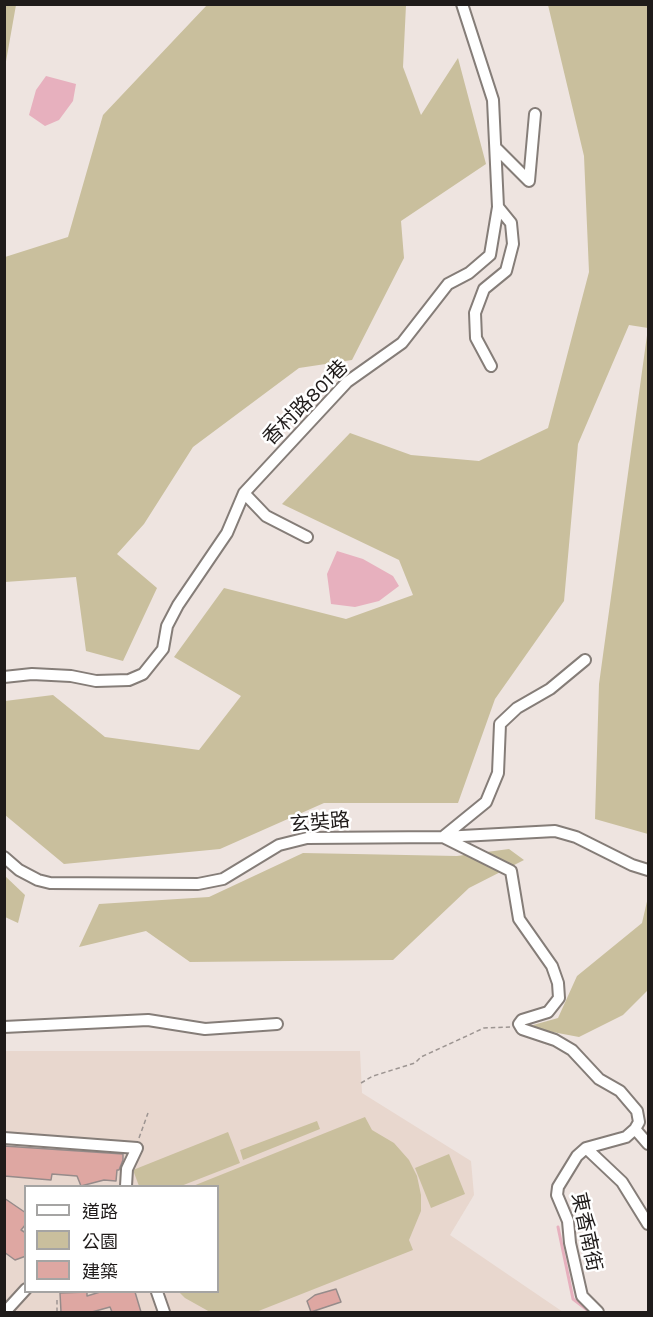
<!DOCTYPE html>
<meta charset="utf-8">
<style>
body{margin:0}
#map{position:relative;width:653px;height:1317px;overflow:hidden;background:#eee4e0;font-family:Karla,"Noto Sans TC",sans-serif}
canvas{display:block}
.frame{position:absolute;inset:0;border:6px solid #1f1b1a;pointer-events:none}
.legend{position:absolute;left:24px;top:1185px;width:195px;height:108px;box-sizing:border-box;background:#fff;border:2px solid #a5a4a3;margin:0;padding:8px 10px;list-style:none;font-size:18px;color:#1f1b1a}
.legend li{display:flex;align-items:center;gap:12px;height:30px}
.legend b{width:30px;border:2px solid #a5a4a3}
</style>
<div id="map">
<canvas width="653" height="1317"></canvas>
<div class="frame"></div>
<ul class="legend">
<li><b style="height:8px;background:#fff"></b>道路</li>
<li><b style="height:16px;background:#c9bf9d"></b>公園</li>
<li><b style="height:16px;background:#dea7a2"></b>建築</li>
</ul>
</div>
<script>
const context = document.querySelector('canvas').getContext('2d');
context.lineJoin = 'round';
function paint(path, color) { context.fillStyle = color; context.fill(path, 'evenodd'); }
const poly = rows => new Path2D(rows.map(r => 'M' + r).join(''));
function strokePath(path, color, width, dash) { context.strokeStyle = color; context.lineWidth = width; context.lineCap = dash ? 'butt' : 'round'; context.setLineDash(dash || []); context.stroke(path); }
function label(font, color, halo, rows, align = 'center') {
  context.font = font + ' Karla,"Noto Sans TC",sans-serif'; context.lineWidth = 5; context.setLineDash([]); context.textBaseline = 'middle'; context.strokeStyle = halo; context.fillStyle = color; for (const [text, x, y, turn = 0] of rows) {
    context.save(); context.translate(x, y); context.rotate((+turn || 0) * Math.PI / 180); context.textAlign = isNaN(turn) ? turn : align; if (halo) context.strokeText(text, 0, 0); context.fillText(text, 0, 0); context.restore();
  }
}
const built = poly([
 [5,1051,360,1051,362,1093,471,1161,474,1195,450,1235,563,1312,5,1312],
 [26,1186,218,1186,218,1292,26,1292]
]);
const green = poly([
 [5,4,16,5,5,67,4,5],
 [207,5,406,5,403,67,421,115,458,58,486,164,401,221,404,258,352,360,299,368,193,447,144,524,117,554,157,588,123,661,86,651,76,577,5,582,5,257,68,237,103,115],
 [548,5,648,5,648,834,595,819,599,684,648,328,629,325,578,444,564,601,495,699,458,803,324,803,220,849,64,864,5,815,5,701,53,695,105,737,199,750,241,696,174,657,224,588,346,619,413,595,399,560,282,504,350,433,411,455,479,461,548,428,589,272,584,156],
 [509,849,524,860,469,888,393,960,190,962,146,931,79,947,99,904,209,897,303,853,457,856],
 [4,875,25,895,18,923,5,917],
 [648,897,648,990,623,1015,579,1037,526,1027,558,1018,577,976,642,923],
 [365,1117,372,1130,394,1143,409,1160,417,1176,421,1195,421,1211,409,1240,413,1250,256,1312,210,1312,185,1298,179,1292,218,1292,218,1186,193,1186],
 [317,1121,320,1129,243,1160,240,1150],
 [228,1132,240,1163,181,1186,139,1186,133,1170],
 [449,1154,465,1194,431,1208,415,1168]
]);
const water = poly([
 [46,76,76,84,73,101,59,120,45,126,29,115,36,90],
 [337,551,363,559,393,576,399,586,379,601,355,607,331,604,327,574]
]);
const stream = poly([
 [558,1227,573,1299,590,1312]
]);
const building = poly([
 [4,1146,123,1154,123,1160,119,1170,117,1170,116,1181,104,1180,81,1186,77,1176,52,1174,51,1180,4,1176,4,1146],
 [4,1198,26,1213,26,1224,21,1230,26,1233,26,1256,15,1260,4,1252,4,1198],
 [336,1289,341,1302,311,1312,307,1301,315,1295,336,1289],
 [87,1292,87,1296,100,1292,135,1292,141,1312,112,1312,110,1307,92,1312,61,1312,60,1293,87,1292]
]);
const path = poly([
 [361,1083,373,1076,415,1063,421,1057,484,1028,510,1027],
 [139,1138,148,1113],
 [57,1300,57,1312]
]);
const minor = poly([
 [497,149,529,181,535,114],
 [491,366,476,338,475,313,484,289,506,271,513,244,511,223,498,207],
 [244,493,266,516,307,537],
 [585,660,550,689,517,708,500,724,498,773,486,802,443,837,511,871,519,919,552,966,558,983,559,998,548,1012,522,1020,519,1024,522,1029,555,1040,572,1050,599,1079,620,1091,637,1111,639,1122,635,1129,626,1137,586,1148,577,1156,558,1187,557,1195,568,1221,570,1243,582,1296,598,1312],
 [4,677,32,674,71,676,96,681,129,680,143,674,163,649,167,626,178,605,227,533,244,493,347,382,402,343,448,284,469,273,490,255,498,207,493,100,462,4],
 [4,857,19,870,38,880,50,883,198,884,223,879,279,845,307,838,443,837,555,831,576,837,632,865,648,870],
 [4,1027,148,1020,205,1029,277,1024],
 [635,1129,648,1144],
 [4,1138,137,1148,127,1169,126,1186],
 [586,1148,622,1182,648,1224],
 [157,1292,164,1312],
 [5,1312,26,1289]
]);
const streetNames = [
 ["香村路801巷",306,403,-45],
 ["玄奘路",320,823,-5],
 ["東香南街",586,1232,78]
];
paint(built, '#e8d7ce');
paint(green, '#c9bf9d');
paint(water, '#e7b0be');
strokePath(stream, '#e7b0be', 3);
paint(building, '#dea7a2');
strokePath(building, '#968b8a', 1.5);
strokePath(minor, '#857d78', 14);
strokePath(path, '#9d9592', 1.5, [4.5, 3]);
strokePath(minor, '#fff', 10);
label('20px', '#1f1b1a', '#fff', streetNames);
</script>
